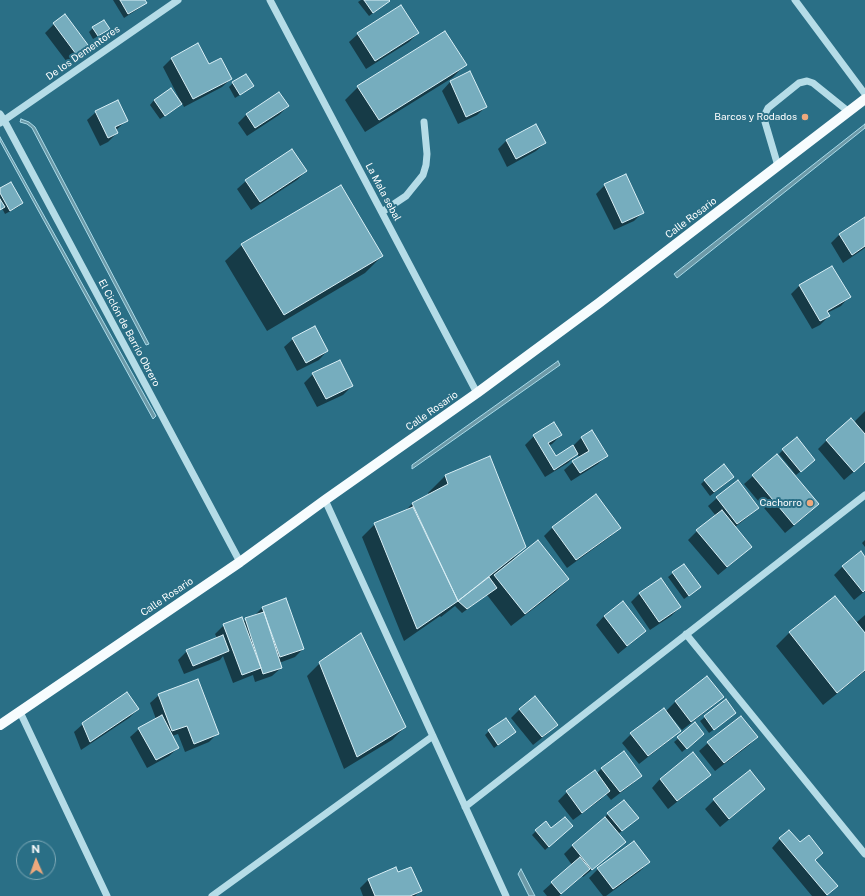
<!DOCTYPE html>
<meta charset="utf-8">
<style>
body{margin:0}
#map{position:relative;width:865px;height:896px;overflow:hidden;background:#2a6f86;font-family:"Public Sans",sans-serif}
canvas{display:block}
.north{position:absolute;left:16px;top:840px;width:40px;height:40px;box-sizing:border-box;background:#2a6f86;border:1px solid #7fa9b6;border-radius:50%;rotate:358deg;font-size:11px;font-weight:700;line-height:16px;text-align:center;color:#fff}
.north::after{content:'';display:block;margin:auto;width:14px;height:18px;background:#eea97d;clip-path:polygon(50% 0,100% 100%,50% 72%,0 100%)}
</style>
<div id="map">
<canvas width="865" height="896"></canvas>
<div class="north">N</div>
</div>
<script>
const context = document.querySelector('canvas').getContext('2d');
context.lineJoin = 'round';
function paint(path, color) { context.fillStyle = color; context.fill(path, 'evenodd'); }
const poly = rows => new Path2D(rows.map(r => 'M' + r).join(''));
function strokePath(path, color, width, dash) { context.strokeStyle = color; context.lineWidth = width; context.lineCap = dash ? 'butt' : 'round'; context.setLineDash(dash || []); context.stroke(path); }
function label(font, color, halo, rows, align = 'center') {
  context.font = font + ' "Public Sans",sans-serif'; context.lineWidth = 4; context.setLineDash([]); context.textBaseline = 'middle'; context.strokeStyle = halo; context.fillStyle = color; for (const [text, x, y, turn = 0] of rows) {
    context.save(); context.translate(x, y); context.rotate((+turn || 0) * Math.PI / 180); context.textAlign = isNaN(turn) ? turn : align; if (halo) context.strokeText(text, 0, 0); context.fillText(text, 0, 0); context.restore();
  }
}
const water = poly([
 [21,119,29,122,35,127,149,344,146,345,32,128,27,124,20,122,21,119],
 [865,124,865,128,677,278,674,274,865,124],
 [0,137,156,416,153,419,0,141,0,137],
 [558,361,560,365,412,469,412,465,558,361],
 [521,869,535,896,529,896,518,874,521,869]
]);
const shadow = poly([
 [113,0,144,0,145,3,141,7,124,18],
 [361,0,388,0,384,5,369,16,358,2],
 [65,16,90,49,81,58,70,66,45,33,54,24],
 [93,28,108,29,104,33,93,39,89,32],
 [418,33,409,42,366,69,349,42,358,34],
 [171,59,209,65,231,79,222,87,184,107,182,103,177,108,160,119,150,105,154,100,171,89,180,103,181,102,163,67],
 [465,65,452,78,365,132,345,100,358,87],
 [470,73,486,107,477,115,458,124,442,91,450,82],
 [233,83,252,86,248,90,235,98,229,87],
 [288,106,279,115,247,136,238,123,246,115],
 [96,112,126,121,116,130,117,133,108,142,100,146,87,120],
 [535,125,545,143,536,151,507,167,498,149,506,141],
 [306,171,297,180,251,210,237,189,246,181],
 [605,185,642,213,634,221,614,230,596,194],
 [0,189,22,203,18,207,5,214,2,208,0,211],
 [865,218,865,248,843,263,831,243,839,235],
 [242,245,382,256,365,273,267,331,225,261],
 [800,285,849,297,841,306,827,313,829,316,820,325,812,329,791,294],
 [293,339,327,351,319,360,297,371,284,347],
 [313,374,352,386,343,395,317,407,304,383],
 [865,411,865,462,844,480,818,449,827,440,856,426,857,425,855,421],
 [554,424,561,435,552,444,548,446,556,457,573,446,581,438,592,432,606,456,598,464,571,481,564,470,573,462,580,458,577,454,568,463,545,477,525,445,534,436],
 [783,450,810,464,796,475,779,454],
 [445,476,525,547,514,558,515,559,568,579,555,592,511,626,487,595,462,613,455,606,441,617,440,616,404,641,362,537,375,524,404,512,412,504,429,495,428,493],
 [753,476,817,504,809,513,785,533,744,484],
 [705,480,729,481,710,496,701,484],
 [596,496,619,528,611,536,567,568,544,536,552,528],
 [717,498,758,508,749,516,735,527,750,547,742,555,718,575,688,540,697,531,716,516,708,506],
 [865,540,865,547,862,543],
 [865,559,865,591,854,600,834,575,843,566],
 [683,565,695,591,684,599,668,577],
 [661,579,680,607,671,616,650,630,631,602,639,594],
 [835,597,865,635,865,671,823,705,776,646,789,633],
 [263,607,303,649,295,657,279,663,281,668,272,676,255,682,253,675,233,683,223,656,220,660,184,674,178,660,187,651,217,638,215,634,224,625,243,622,246,619,254,616],
 [865,615,865,632,857,622],
 [604,616,645,631,636,639,618,654,596,625],
 [320,663,405,727,392,740,344,769,307,676],
 [707,677,723,697,714,705,682,730,669,714,668,715,680,731,671,739,639,764,622,743,631,734,665,712,675,702],
 [159,695,217,734,209,742,185,752,178,734,172,736,178,748,169,756,147,768,130,737,139,729,156,719,150,703],
 [726,701,731,717,709,733,700,721],
 [138,709,129,718,81,750,74,732,83,724],
 [520,709,556,725,548,733,533,745,511,718],
 [505,719,514,732,510,736,494,748,485,735,489,731],
 [695,724,699,738,682,752,674,742],
 [757,737,748,746,715,771,699,751,708,743],
 [693,754,709,775,701,783,668,809,652,788,660,779],
 [602,768,641,775,632,784,611,800,606,794,600,800,573,820,558,801,567,792,594,772,596,774],
 [764,789,756,797,720,827,705,809,714,800],
 [608,814,633,822,618,834,616,850,583,877,582,876,559,896,547,896,543,891,572,865,564,854,572,846,605,818,604,818],
 [551,829,568,830,545,850,532,835,536,831],
 [780,839,800,844,836,886,826,896,812,896,772,848],
 [649,862,640,871,606,896,603,896,589,878,598,869],
 [395,868,397,874,420,891,415,896,363,896,360,888,368,880]
]);
const building = poly([
 [120,0,145,0,147,3,128,14,120,0],
 [364,0,389,0,390,1,373,13,364,0],
 [401,5,419,33,375,61,357,33,401,5],
 [65,14,91,49,79,58,53,23,65,14],
 [104,20,110,29,98,36,92,27,104,20],
 [445,31,467,65,379,120,357,86,445,31],
 [198,43,209,64,221,58,232,79,193,99,171,58,198,43],
 [470,71,487,107,466,117,450,81,470,71],
 [246,74,254,86,240,95,232,82,246,74],
 [171,88,182,104,165,116,154,100,171,88],
 [279,92,289,106,255,128,246,114,279,92],
 [118,100,128,121,115,127,118,133,108,138,95,111,118,100],
 [536,124,546,143,516,159,506,140,536,124],
 [292,149,307,171,260,202,245,180,292,149],
 [626,174,644,213,622,223,604,184,626,174],
 [11,182,23,203,10,211,0,193,0,188,11,182],
 [341,185,383,256,284,315,241,244,341,185],
 [0,199,5,207,0,210,0,199],
 [865,217,865,246,852,255,839,234,865,217],
 [832,266,851,297,827,311,830,316,820,321,799,285,832,266],
 [315,326,328,351,306,363,292,338,315,326],
 [340,360,353,386,326,399,312,373,340,360],
 [851,418,865,434,865,462,854,472,826,440,851,418],
 [554,422,562,435,548,443,556,456,573,445,578,454,554,470,533,435,554,422],
 [592,430,608,456,580,473,572,461,589,451,581,437,592,430],
 [797,437,815,460,801,472,782,449,797,437],
 [777,454,819,504,794,525,752,475,777,454],
 [490,456,526,547,458,601,412,503,448,484,445,475,490,456],
 [724,464,734,477,714,492,704,480,724,464],
 [738,480,759,508,737,524,716,497,738,480],
 [596,494,621,528,576,560,552,527,596,494],
 [413,507,458,601,417,629,374,523,413,507],
 [722,510,752,547,727,567,696,530,722,510],
 [538,540,569,579,525,614,494,575,538,540],
 [861,551,865,557,865,590,863,592,842,566,861,551],
 [684,564,701,587,689,596,672,572,684,564],
 [489,577,497,588,467,609,458,601,489,577],
 [661,578,681,607,659,622,639,593,661,578],
 [835,596,865,633,865,670,837,693,789,632,835,596],
 [286,598,304,649,280,657,262,607,286,598],
 [623,601,646,631,627,646,604,616,623,601],
 [264,612,282,668,263,674,245,618,264,612],
 [242,617,261,668,242,675,223,624,242,617],
 [361,633,406,727,357,757,319,662,361,633],
 [223,635,229,651,193,666,186,650,223,635],
 [707,676,724,697,691,722,675,701,707,676],
 [198,679,219,734,194,744,187,726,172,731,158,694,198,679],
 [127,692,139,709,90,742,82,723,127,692],
 [535,696,558,725,542,737,519,709,535,696],
 [726,699,736,713,714,730,704,716,726,699],
 [664,708,681,731,648,756,630,733,664,708],
 [162,715,179,748,156,760,138,728,162,715],
 [741,716,758,737,724,763,707,742,741,716],
 [506,718,516,732,498,745,488,730,506,718],
 [695,722,704,734,687,749,677,737,695,722],
 [624,751,642,776,620,792,601,768,624,751],
 [693,752,711,775,677,801,660,779,693,752],
 [595,770,610,791,582,813,566,791,595,770],
 [750,770,765,789,729,819,713,799,750,770],
 [624,800,639,818,622,831,607,813,624,800],
 [565,817,573,826,549,847,535,830,546,821,551,828,565,817],
 [605,817,626,842,592,870,572,845,605,817],
 [789,830,800,842,809,835,823,853,815,860,838,886,827,895,779,838,789,830],
 [634,841,650,862,613,889,597,868,634,841],
 [580,857,590,869,561,894,551,882,580,857],
 [396,867,398,872,411,867,422,891,410,896,375,896,368,879,396,867]
]);
const minor = poly([
 [270,0,477,393],
 [795,0,865,94],
 [0,114,4,120,240,562],
 [0,123,178,0],
 [778,166,765,122,765,114,768,108,799,83,807,81,813,83,849,112],
 [382,212,406,196,423,175,426,165,427,154,424,122],
 [325,500,506,896],
 [686,634,865,854],
 [20,712,107,896],
 [465,807,865,495],
 [212,896,433,736]
]);
const major = poly([
 [0,725,240,562,325,500,477,393,599,303,865,99]
]);
const markers = [
 [805,117,4,"#eea97d"],
 [810,503,4,"#eea97d"]
];
const streetNames = [
 ["De los Dementores",83,53,-35],
 ["La Mala sebal",383,192,62],
 ["Calle Rosario",691,218,-37],
 ["El Ciclón de Barrio Obrero",129,333,62],
 ["Calle Rosario",432,411,-35],
 ["Calle Rosario",167,597,-34]
];
const poiNames = [
 ["Barcos y Rodados",797,117],
 ["Cachorro",802,503]
];
paint(water, '#6d9aa8');
strokePath(water, '#aadae8', 1);
paint(shadow, '#0007');
paint(building, '#76adbe');
strokePath(building, '#d9eff6', 1);
strokePath(minor, '#b5dce7', 7);
strokePath(major, '#f7fcfe', 10);
for (const [x, y, r, color] of markers) { const dot = new Path2D(); dot.arc(x, y, r, 0, 2 * Math.PI); context.fillStyle = color; context.fill(dot); strokePath(dot, '#2a6f86', 1.5); }
label('10px', '#fff', '#2a6f86', streetNames);
label('10px', '#fff', '#2a6f86', poiNames, 'right');
</script>
